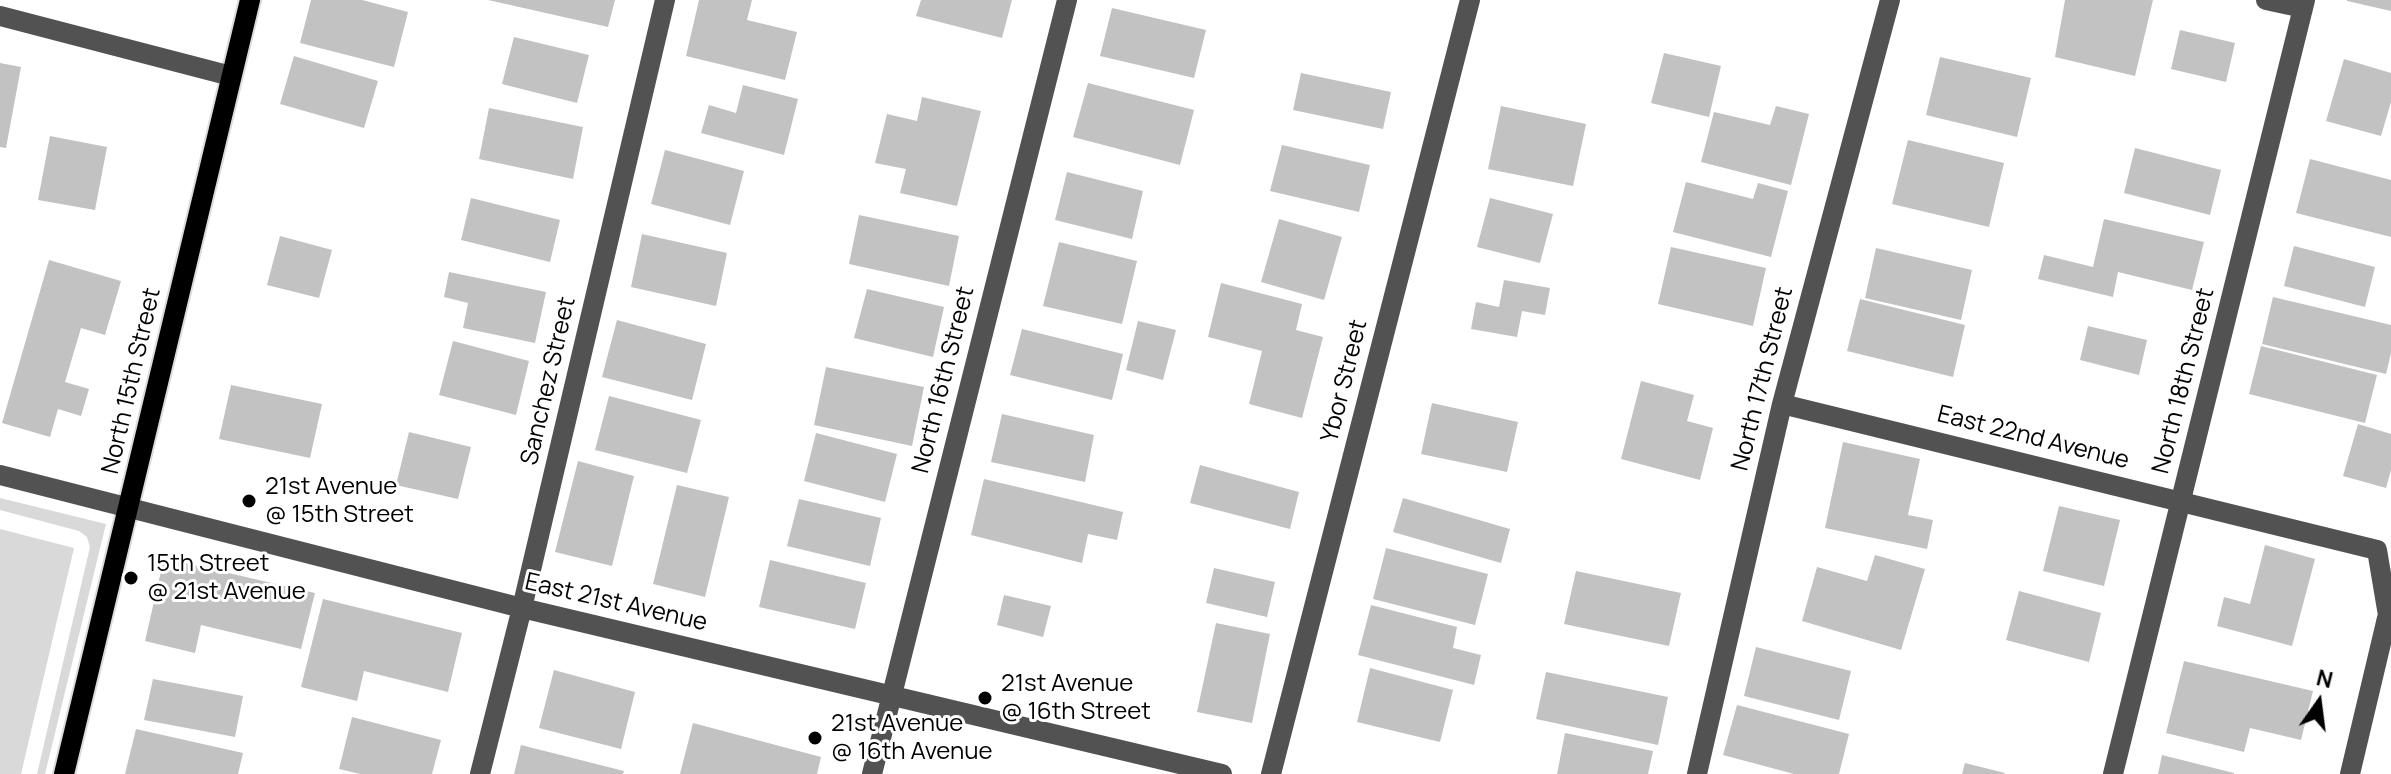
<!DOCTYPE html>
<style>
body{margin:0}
#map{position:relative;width:2391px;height:774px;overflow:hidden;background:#fff;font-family:Manrope,sans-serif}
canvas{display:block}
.north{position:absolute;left:2279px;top:662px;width:80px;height:80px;-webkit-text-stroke:6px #fff;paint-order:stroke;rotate:14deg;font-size:22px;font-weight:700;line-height:32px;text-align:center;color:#000}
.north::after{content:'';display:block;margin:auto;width:28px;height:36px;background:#000;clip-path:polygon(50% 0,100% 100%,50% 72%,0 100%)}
</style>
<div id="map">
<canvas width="2391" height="774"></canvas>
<div class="north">N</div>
</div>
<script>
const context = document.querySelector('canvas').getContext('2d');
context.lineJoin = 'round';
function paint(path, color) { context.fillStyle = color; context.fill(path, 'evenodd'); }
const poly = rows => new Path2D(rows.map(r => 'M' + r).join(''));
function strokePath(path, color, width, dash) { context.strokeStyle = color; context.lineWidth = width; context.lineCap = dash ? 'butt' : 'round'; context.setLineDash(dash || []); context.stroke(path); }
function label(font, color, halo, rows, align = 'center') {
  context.font = font + ' Manrope,sans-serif'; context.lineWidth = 6; context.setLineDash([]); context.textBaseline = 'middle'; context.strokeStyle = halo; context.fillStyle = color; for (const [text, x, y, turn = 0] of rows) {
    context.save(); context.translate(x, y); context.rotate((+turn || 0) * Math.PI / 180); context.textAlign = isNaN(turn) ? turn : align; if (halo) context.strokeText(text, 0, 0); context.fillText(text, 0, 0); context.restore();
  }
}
const green = poly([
 [0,498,106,524,45,774,37,774,90,547,87,537,79,531,0,510],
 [0,529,74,548,21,774,0,774]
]);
const building = poly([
 [311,0,362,0,408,12,394,67,300,43],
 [488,0,615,0,608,27],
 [699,0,752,0,747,20,797,32,785,80,686,56],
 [921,0,1012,0,1002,38,916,16],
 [2065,0,2153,0,2135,76,2055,57],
 [2347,0,2391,0,2391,11,2347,1],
 [1112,8,1206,30,1194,78,1100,56],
 [2180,30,2235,43,2226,82,2171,69],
 [514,37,589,55,577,103,502,84],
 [1664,53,1721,66,1709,117,1651,103],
 [294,56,378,81,364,128,280,104],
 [1940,57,2031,78,2017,137,1926,115],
 [2344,59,2391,73,2391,102,2381,136,2326,121],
 [0,63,21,67,6,148,0,147],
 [1301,73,1391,92,1383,129,1293,110],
 [1088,83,1194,110,1180,165,1073,137],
 [743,85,798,99,784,155,701,133,709,105,736,113],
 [922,97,981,111,957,206,900,193,906,169,875,163,887,114,917,121],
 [1501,106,1586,124,1573,186,1488,169],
 [1776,106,1809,114,1791,185,1701,162,1714,112,1770,125],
 [489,108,583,127,573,179,479,159],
 [50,136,107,147,95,210,38,200],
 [1908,140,2004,163,1989,227,1892,204],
 [1282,145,1370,165,1359,212,1270,191],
 [2135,148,2221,170,2210,215,2124,193],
 [665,150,744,171,730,225,651,204],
 [2310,159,2391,180,2391,237,2296,213],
 [1067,172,1143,191,1132,239,1055,220],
 [1686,182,1753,199,1758,183,1788,191,1771,257,1673,232],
 [471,198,560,220,550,262,461,240],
 [1490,198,1553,214,1540,263,1477,247],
 [859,215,959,236,949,286,849,264],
 [1279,219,1342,237,1324,300,1261,282],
 [2104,219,2204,242,2192,290,2118,272,2113,297,2038,279,2044,255,2093,267],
 [642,234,727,253,716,306,631,287],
 [280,236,332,250,319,298,267,285],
 [1059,242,1137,261,1122,324,1043,306],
 [2294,246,2375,267,2365,307,2284,286],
 [1671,247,1766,268,1753,326,1658,304],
 [1876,248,1972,270,1961,320,1865,298],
 [49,260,121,281,105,335,81,328,65,382,89,389,81,416,58,409,50,437,2,423],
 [449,272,546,292,535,343,463,328,468,303,444,297],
 [1504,280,1550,288,1545,315,1522,311,1517,337,1471,329,1476,302,1499,307],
 [1221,283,1302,304,1296,330,1323,337,1302,418,1249,404,1262,351,1208,337],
 [867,289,944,307,933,357,854,338],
 [2273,297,2391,325,2391,353,2386,374,2262,344],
 [1860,299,1965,325,1953,377,1847,351],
 [617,320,706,344,692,400,602,377],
 [1138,321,1176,330,1163,380,1126,370],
 [2088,326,2147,340,2139,375,2080,360],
 [1022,329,1123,354,1112,400,1010,375],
 [453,341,529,361,516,415,439,395],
 [2261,346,2377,375,2365,423,2249,394],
 [826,367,924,387,912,446,814,425],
 [1641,381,1694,395,1687,421,1713,428,1700,480,1621,459],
 [231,385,322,404,310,458,219,439],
 [609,396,701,420,687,473,595,450],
 [1432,403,1518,422,1507,472,1421,454],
 [1002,414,1094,435,1085,482,991,462],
 [2358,424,2391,434,2391,470,2386,488,2343,476],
 [409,432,471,447,458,499,396,485],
 [816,433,897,454,885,502,804,481],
 [1843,442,1920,459,1908,515,1933,520,1927,549,1825,528],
 [578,461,634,476,612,566,555,552],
 [1200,465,1299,492,1290,529,1190,503],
 [984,479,1123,512,1117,540,1088,534,1082,563,971,535],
 [677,485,729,497,705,597,653,584],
 [1403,498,1510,529,1501,563,1393,532],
 [799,499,881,518,870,566,787,546],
 [2059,506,2120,520,2104,586,2043,571],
 [2265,545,2315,559,2292,646,2217,626,2224,597,2250,604],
 [1386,548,1488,574,1475,625,1373,599],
 [1875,555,1925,569,1901,650,1802,621,1817,567,1867,581],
 [164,558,315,593,301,649,201,625,195,653,145,641],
 [770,560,866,583,855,629,759,607],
 [1214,568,1275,582,1267,617,1206,603],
 [1576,571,1681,593,1669,646,1564,624],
 [2019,591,2101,613,2089,662,2006,640],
 [1004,595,1051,606,1043,637,997,625],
 [323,599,462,633,448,692,364,671,357,701,301,687],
 [1371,605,1457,627,1453,648,1481,655,1474,685,1358,655],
 [1216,623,1270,634,1252,723,1197,712],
 [1756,647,1851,671,1839,720,1744,696],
 [2184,661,2313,691,2301,740,2250,728,2244,752,2166,733],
 [1370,668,1453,690,1440,742,1357,722],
 [554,670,635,692,621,749,539,728],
 [1546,672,1668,697,1658,745,1536,719],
 [153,679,243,696,235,737,144,720],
 [1737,705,1849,734,1839,774,1794,774,1723,755],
 [352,717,441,740,432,774,360,774,339,769],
 [693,723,821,757,817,774,680,774],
 [136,729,243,753,238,774,125,774],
 [1565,733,1653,751,1648,774,1557,774],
 [521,745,624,771,623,774,514,774],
 [2162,755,2234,773,2234,774,2158,774],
 [1965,763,2005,773,2004,774,1962,774]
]);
const minor = poly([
 [2266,0,2303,8],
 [0,16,231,76],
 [1782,404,2377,550,2391,633],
 [0,475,522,608,1222,774],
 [480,774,522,608,665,0],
 [872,774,1067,0],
 [1271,774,1470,0],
 [1697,774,1782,404,1890,0],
 [2113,774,2305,0],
 [2350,774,2387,618]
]);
const major = poly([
 [64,774,250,0]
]);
const markers = [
 [249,501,8,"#000"],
 [131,578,8,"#000"],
 [985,698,8,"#000"],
 [815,738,8,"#000"]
];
const streetNames = [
 ["North 17th Street",1763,379,-76],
 ["North 16th Street",944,380,-76],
 ["North 15th Street",132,381,-77],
 ["Sanchez Street",549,381,-77],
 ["Ybor Street",1345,381,-76],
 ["North 18th Street",2184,381,-76],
 ["East 22nd Avenue",2033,438,14],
 ["East 21st Avenue",616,603,13]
];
const poiNames = [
 ["21st Avenue",265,487],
 ["@ 15th Street",265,515],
 ["15th Street",147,564],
 ["@ 21st Avenue",147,592],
 ["21st Avenue",1001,684],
 ["@ 16th Street",1001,712],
 ["21st Avenue",831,724],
 ["@ 16th Avenue",831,752]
];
paint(green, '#d9d9d9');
paint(building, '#c2c2c2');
strokePath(major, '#dbdbdb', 24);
strokePath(minor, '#525252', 20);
strokePath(major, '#000', 20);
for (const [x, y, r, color] of markers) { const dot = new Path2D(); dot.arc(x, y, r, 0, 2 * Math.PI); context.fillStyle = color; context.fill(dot); strokePath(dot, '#fff', 3); }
label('24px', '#000', '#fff', streetNames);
label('24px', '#000', '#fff', poiNames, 'left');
</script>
